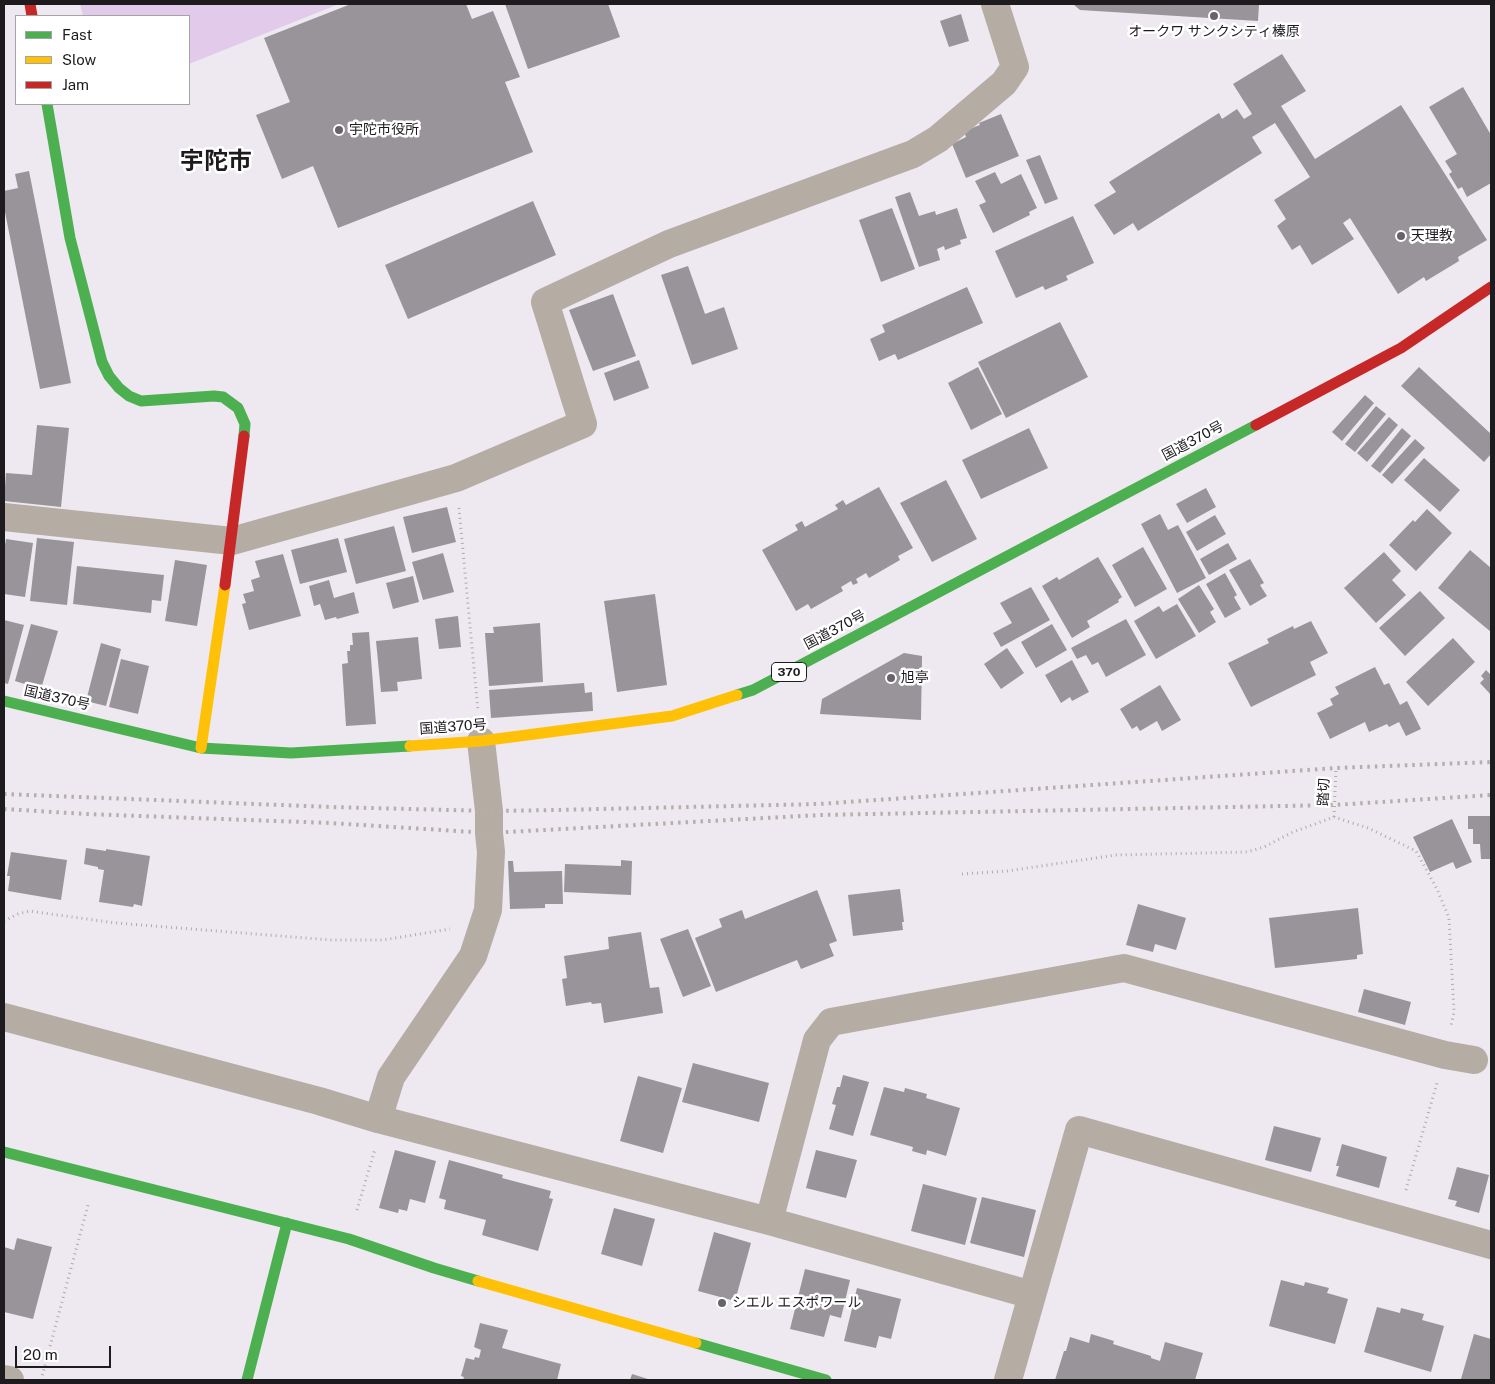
<!DOCTYPE html>
<meta charset="utf-8">
<style>
body{margin:0}
#map{position:relative;width:1495px;height:1384px;overflow:hidden;background:#eee8f0;font-family:"Public Sans",sans-serif}
canvas{display:block}
.frame{position:absolute;inset:0;border:5px solid #1e1b1f;pointer-events:none}
.legend{position:absolute;left:15px;top:15px;width:175px;height:90px;box-sizing:border-box;background:#fff;border:1px solid #a5a4a5;margin:0;padding:6px 9px;list-style:none;font-size:15px;color:#1e1b1f}
.legend li{display:flex;align-items:center;gap:10px;height:25px}
.legend b{width:25px;border:1px solid #a5a4a5}
.scale{position:absolute;left:15px;top:1346px;width:96px;height:22px;box-sizing:border-box;border:2px solid #1e1b1f;border-top:0;padding-left:6px;font-size:15px;line-height:18px;white-space:nowrap;color:#1e1b1f;-webkit-text-stroke:4px #fff;paint-order:stroke}
</style>
<div id="map">
<canvas width="1495" height="1384"></canvas>
<div class="frame"></div>
<ul class="legend">
<li><b style="height:6px;background:#4caf50"></b>Fast</li>
<li><b style="height:6px;background:#ffc107"></b>Slow</li>
<li><b style="height:6px;background:#c62828"></b>Jam</li>
</ul>
<div class="scale">20 m</div>
</div>
<script>
const context = document.querySelector('canvas').getContext('2d');
context.lineJoin = 'round';
function paint(path, color) { context.fillStyle = color; context.fill(path, 'evenodd'); }
const poly = rows => new Path2D(rows.map(r => 'M' + r).join(''));
function strokePath(path, color, width, dash) { context.strokeStyle = color; context.lineWidth = width; context.lineCap = dash ? 'butt' : 'round'; context.setLineDash(dash || []); context.stroke(path); }
function label(font, color, halo, rows, align = 'center') {
  context.font = font + ' "Public Sans","Noto Sans JP",sans-serif'; context.lineWidth = 5; context.setLineDash([]); context.textBaseline = 'middle'; context.strokeStyle = halo; context.fillStyle = color; for (const [text, x, y, turn = 0] of rows) {
    context.save(); context.translate(x, y); context.rotate((+turn || 0) * Math.PI / 180); context.textAlign = isNaN(turn) ? turn : align; if (halo) context.strokeText(text, 0, 0); context.fillText(text, 0, 0); context.restore();
  }
}
const green = poly([
 [80,4,339,4,189,64,189,16,83,16]
]);
const building = poly([
 [351,4,466,4,472,19,493,11,520,77,505,82,533,152,338,228,313,166,282,179,256,115,290,102,264,38],
 [505,4,608,4,620,37,528,69],
 [1073,4,1259,4,1258,21,1080,10],
 [961,14,969,41,949,47,940,21],
 [1282,54,1306,91,1281,106,1315,159,1401,105,1487,240,1458,257,1459,261,1426,281,1424,277,1398,294,1350,218,1343,223,1354,239,1312,265,1300,245,1292,250,1277,226,1286,219,1274,200,1310,177,1275,123,1252,137,1262,153,1138,231,1133,223,1114,235,1094,205,1116,192,1109,182,1219,113,1222,119,1237,109,1244,119,1252,114,1233,84],
 [1463,87,1491,135,1491,183,1467,197,1462,187,1458,189,1449,174,1452,172,1445,161,1457,154,1429,107],
 [1001,114,1019,156,966,178,952,144,966,137,964,131,980,125,979,123],
 [1040,155,1058,199,1045,204,1026,160],
 [29,171,71,383,40,389,4,207,4,191,18,188,15,174],
 [995,172,1001,184,1021,174,1037,208,1029,212,1030,215,993,233,979,205,986,202,975,181],
 [910,192,919,216,935,211,936,215,957,208,967,238,960,240,961,244,945,250,944,246,937,249,940,260,919,267,895,197],
 [533,201,556,255,408,319,385,265],
 [892,208,915,269,881,282,859,220],
 [1073,216,1094,263,1066,276,1068,280,1045,290,1043,286,1016,298,995,251],
 [688,266,705,314,724,307,738,349,692,365,661,275],
 [967,287,983,323,898,360,895,354,879,361,870,339,885,332,882,325],
 [613,294,636,356,593,371,569,310],
 [1060,322,1088,377,1006,418,978,362],
 [639,360,649,388,614,401,604,373],
 [978,367,1002,414,971,430,948,383],
 [1419,367,1491,434,1491,454,1484,462,1401,386],
 [1365,395,1374,403,1342,441,1332,432],
 [1376,406,1386,414,1355,452,1345,444],
 [1389,417,1398,425,1367,462,1357,453],
 [37,425,69,428,61,507,4,501,6,473,32,475],
 [1029,428,1048,468,981,499,962,460],
 [1402,428,1411,436,1380,473,1371,466],
 [1415,439,1425,448,1392,484,1382,475],
 [1424,458,1460,490,1440,512,1404,480],
 [946,480,977,539,932,562,900,503],
 [879,487,913,548,898,556,900,560,869,578,866,573,856,579,858,583,853,585,851,581,841,587,843,591,811,609,808,604,796,611,762,550,798,530,795,525,802,521,805,527,838,509,835,505,843,500,846,505],
 [1206,488,1216,507,1187,523,1176,504],
 [447,507,456,542,412,553,403,517],
 [1427,509,1452,533,1416,571,1389,545,1413,520,1415,522],
 [1160,514,1168,530,1178,525,1206,578,1177,593,1141,524],
 [1215,515,1226,534,1197,551,1186,532],
 [394,526,406,571,356,584,344,539],
 [37,538,74,542,67,605,30,601],
 [338,538,347,572,300,584,291,550],
 [6,539,33,543,25,597,4,594,4,552],
 [1228,543,1237,559,1209,575,1200,559],
 [1143,547,1167,589,1135,607,1112,565],
 [1470,550,1491,568,1491,632,1438,588],
 [1384,552,1401,571,1392,580,1406,595,1376,623,1344,588],
 [443,553,454,592,423,600,412,562],
 [283,554,301,616,249,630,242,604,246,603,243,594,254,591,251,580,260,577,255,561],
 [1098,557,1122,597,1118,600,1119,602,1087,621,1090,627,1072,638,1042,586,1057,577,1059,580],
 [1250,559,1264,583,1260,585,1267,596,1250,606,1229,570],
 [175,560,207,565,197,626,165,621],
 [77,566,164,575,161,601,152,600,151,613,73,604],
 [1225,573,1237,595,1234,597,1241,609,1225,618,1206,584],
 [413,576,419,602,393,609,386,583],
 [329,580,334,598,354,592,359,613,337,619,336,617,325,620,320,604,314,606,309,586],
 [1199,585,1214,609,1210,612,1216,622,1199,633,1178,599],
 [1031,587,1050,620,1001,647,993,633,1012,623,1000,603],
 [1420,591,1445,618,1405,656,1379,628],
 [655,594,667,685,617,692,604,601],
 [1177,604,1196,636,1156,659,1134,621,1159,606,1163,612],
 [458,616,461,647,439,649,435,619],
 [1126,619,1146,655,1106,677,1098,662,1092,665,1086,655,1077,659,1071,648],
 [4,620,24,625,8,684,4,683],
 [1311,621,1328,653,1310,662,1316,675,1251,707,1228,663,1269,643,1267,639,1293,626,1294,629],
 [540,623,543,682,489,686,485,633,494,633,493,627],
 [31,624,58,631,41,689,15,681],
 [1052,624,1067,650,1036,668,1021,642],
 [369,632,376,724,346,726,342,664,348,663,347,651,350,651,350,645,353,645,352,633],
 [418,637,422,679,397,682,398,691,381,692,376,641],
 [1453,638,1475,662,1428,706,1406,682],
 [101,643,121,649,106,706,86,701],
 [1007,648,1024,673,1001,689,984,664],
 [904,653,922,656,921,720,820,714,822,699],
 [121,659,149,666,138,714,109,707],
 [1072,660,1089,692,1072,701,1070,697,1061,703,1045,675],
 [1375,667,1384,685,1389,683,1400,705,1407,701,1421,729,1406,736,1399,722,1389,727,1387,724,1369,732,1365,722,1330,739,1317,713,1333,705,1330,699,1339,694,1335,687],
 [1486,670,1491,675,1491,695,1480,683,1484,679,1481,676],
 [584,683,585,693,592,692,593,711,491,718,489,690],
 [1160,685,1181,720,1162,731,1157,721,1140,731,1137,726,1132,729,1120,709],
 [1468,816,1491,816,1491,859,1481,859,1480,844,1473,844,1473,829,1468,829],
 [1452,819,1472,862,1456,869,1453,862,1430,872,1413,837],
 [86,848,106,851,106,849,150,856,142,906,134,904,133,907,99,902,104,870,98,869,98,867,84,864],
 [11,852,67,860,61,900,8,891,10,876,7,876],
 [621,860,632,861,631,895,564,892,565,864,621,866],
 [508,861,513,861,514,872,562,871,563,904,545,904,545,908,510,909],
 [900,889,904,922,902,922,903,930,853,936,848,895],
 [817,890,837,941,829,944,834,956,801,969,797,960,716,992,695,938,722,927,719,919,742,910,745,919],
 [1138,904,1186,918,1176,950,1155,944,1153,952,1126,945],
 [1358,908,1363,954,1357,955,1357,959,1275,968,1269,918],
 [688,929,711,986,683,997,660,939],
 [641,932,650,988,659,987,663,1013,604,1023,601,1003,592,1004,591,1002,566,1006,562,979,567,978,564,956,609,949,608,937],
 [1364,989,1411,1002,1405,1025,1358,1012],
 [693,1063,769,1083,759,1122,682,1102],
 [843,1075,869,1082,853,1136,829,1129,836,1105,832,1104,837,1087,840,1087],
 [638,1076,682,1088,663,1153,620,1141],
 [884,1087,904,1092,905,1088,927,1094,926,1098,960,1108,946,1156,927,1150,926,1155,912,1151,913,1147,870,1135],
 [1274,1126,1321,1138,1311,1172,1265,1160],
 [1342,1144,1387,1157,1379,1188,1336,1176,1339,1166,1336,1166],
 [395,1150,436,1161,425,1203,410,1199,407,1211,399,1209,398,1213,379,1208],
 [816,1150,857,1160,846,1198,806,1188],
 [449,1160,503,1175,502,1178,551,1191,549,1198,553,1199,538,1251,482,1235,486,1220,444,1209,446,1200,439,1198],
 [1457,1167,1489,1175,1479,1213,1455,1206,1457,1201,1448,1199],
 [923,1184,977,1198,965,1245,911,1231],
 [982,1197,1036,1210,1024,1257,970,1243],
 [614,1208,655,1219,642,1266,601,1254],
 [714,1232,751,1243,735,1301,698,1291],
 [17,1238,52,1247,33,1319,4,1312,4,1247,14,1250],
 [805,1269,850,1280,841,1318,830,1315,824,1337,790,1329],
 [1281,1280,1304,1286,1305,1282,1329,1288,1327,1293,1348,1299,1335,1344,1269,1326],
 [857,1288,901,1299,891,1339,879,1336,876,1348,844,1341],
 [1377,1307,1400,1313,1401,1308,1424,1314,1422,1320,1444,1326,1431,1372,1364,1352],
 [480,1323,508,1330,502,1348,561,1364,557,1380,463,1380,464,1377,461,1376,466,1358,474,1360,475,1357,479,1358,481,1350,474,1347],
 [1091,1334,1114,1341,1113,1344,1151,1356,1151,1358,1160,1361,1165,1342,1203,1353,1195,1380,1055,1380,1064,1351,1066,1351,1070,1337,1089,1343],
 [1474,1334,1491,1339,1491,1380,1461,1379],
 [632,1374,651,1380,630,1380]
]);
const path = poly([
 [459,508,478,711],
 [1334,817,1336,768],
 [962,874,1007,871,1116,855,1247,852,1264,847,1293,832,1334,817,1368,828,1416,851,1437,889,1449,918,1454,1012,1451,1026],
 [4,921,18,914,29,911,116,923,331,940,383,940,450,929],
 [1406,1190,1437,1083],
 [357,1210,375,1149],
 [41,1380,88,1205]
]);
const street = poly([
 [4,517,232,541,456,478,583,424,545,302,669,244,913,154,938,139,1004,83,1015,67,995,4],
 [4,1017,319,1101,378,1119,391,1077,473,956,488,910,491,852,489,833,489,811,481,741],
 [378,1119,769,1221,1032,1295],
 [769,1221,817,1040,831,1022,1124,968,1445,1055,1474,1060],
 [4,1379,10,1380],
 [1008,1380,1079,1130,1491,1245]
]);
const fast = poly([
 [47,104,70,238,102,362,109,376,119,388,129,396,141,401,214,396,223,397,238,408,245,424,244,436],
 [737,695,753,690,1256,425],
 [4,701,201,748,291,753,410,746],
 [4,1152,349,1239,434,1268,478,1281],
 [696,1343,826,1380],
 [247,1380,287,1223]
]);
const slow = poly([
 [410,746,481,741,672,716,737,695],
 [201,748,225,585],
 [478,1281,696,1343]
]);
const jam = poly([
 [30,4,32,16],
 [1256,425,1401,348,1491,287],
 [225,585,244,436]
]);
const rail = poly([
 [4,794,331,807,489,811,557,810,819,804,1336,768,1491,762],
 [4,809,86,814,330,823,489,833,820,815,1334,805,1491,795]
]);
const markers = [
 [1214,16,5,"#676368"],
 [339,130,5,"#676368"],
 [1401,236,5,"#676368"],
 [891,678,5,"#676368"],
 [722,1303,5,"#676368"]
];
const shields = [
 [789,672,35]
];
const shieldNames = [
 ["370",789,672]
];
const poiNames = [
 ["オークワ サンクシティ榛原",1214,32,"center"],
 ["宇陀市役所",349,130],
 ["天理教",1411,236],
 ["旭亭",901,678],
 ["シエル エスポワール",732,1303]
];
const streetNames = [
 ["国道370号",1193,441,-28],
 ["国道370号",835,630,-28],
 ["国道370号",57,698,13],
 ["国道370号",453,727,-4],
 ["踏切",1324,792,-88]
];
const townNames = [
 ["宇陀市",216,162]
];
paint(green, '#e2cbea');
paint(building, '#989499');
strokePath(path, '#b1aaa8', 3, [1, 4]);
strokePath(street, '#b5aca4', 28);
strokePath(fast, '#4caf50', 11);
strokePath(slow, '#ffc107', 11);
strokePath(jam, '#c62828', 11);
strokePath(rail, '#b5aeab', 4, [2.5, 5]);
for (const [x, y, r, color] of markers) { const dot = new Path2D(); dot.arc(x, y, r, 0, 2 * Math.PI); context.fillStyle = color; context.fill(dot); strokePath(dot, '#fff', 2); }
for (const [x, y, w] of shields) { const box = new Path2D(); box.roundRect(x - w / 2, y - 9.5, w, 19, 4); context.fillStyle = '#fff'; context.fill(box); strokePath(box, '#1e1b1f', 1); }
label('bold 12px', '#1e1b1f', null, shieldNames);
label('14px', '#1e1b1f', '#fff', poiNames, 'left');
label('14px', '#1e1b1f', '#fff', streetNames);
label('bold 24px', '#1e1b1f', '#fff', townNames);
</script>
